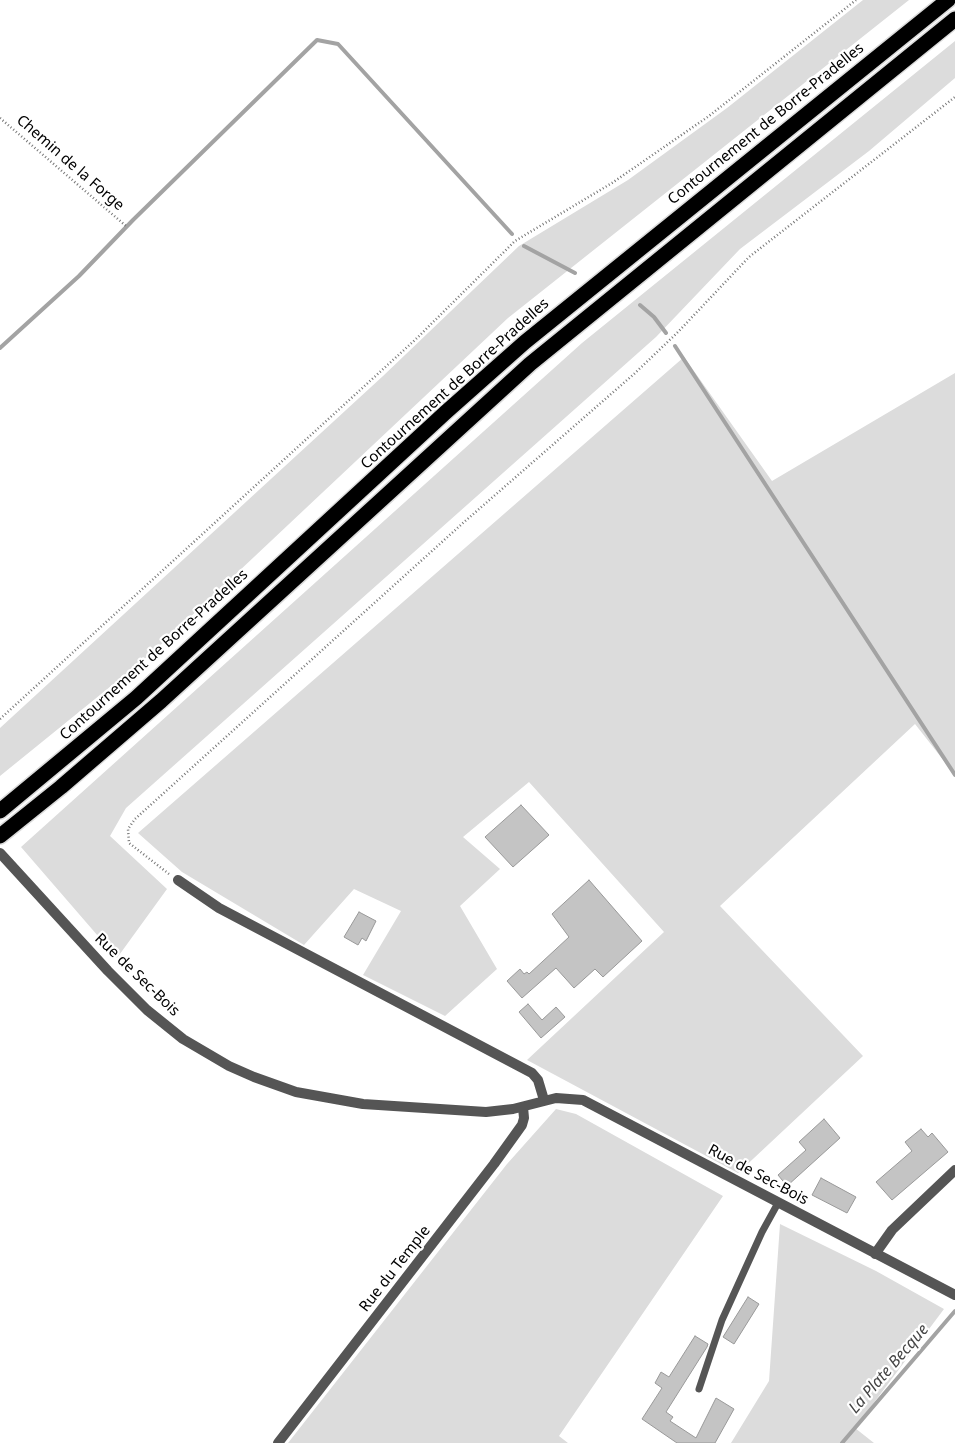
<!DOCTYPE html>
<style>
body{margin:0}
canvas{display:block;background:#fff}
</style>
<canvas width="955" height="1443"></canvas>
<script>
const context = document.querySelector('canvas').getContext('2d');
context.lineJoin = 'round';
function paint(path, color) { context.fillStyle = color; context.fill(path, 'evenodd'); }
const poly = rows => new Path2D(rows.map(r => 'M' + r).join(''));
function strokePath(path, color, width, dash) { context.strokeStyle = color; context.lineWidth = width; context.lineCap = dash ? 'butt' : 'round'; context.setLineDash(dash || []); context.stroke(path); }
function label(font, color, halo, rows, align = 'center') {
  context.font = font + ' "Noto Sans",sans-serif'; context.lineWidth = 4.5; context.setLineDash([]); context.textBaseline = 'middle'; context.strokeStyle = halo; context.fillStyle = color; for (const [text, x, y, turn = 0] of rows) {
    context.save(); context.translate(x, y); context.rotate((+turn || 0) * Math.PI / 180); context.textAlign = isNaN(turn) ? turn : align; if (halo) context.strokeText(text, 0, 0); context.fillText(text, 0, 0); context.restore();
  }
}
const green = poly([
 [863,0,909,0,508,318,153,652,0,776,0,728,383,376,519,246,628,180,727,108],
 [955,41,955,78,869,151,740,249,656,337,126,808,110,836,167,889,117,958,21,847,582,343],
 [684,357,772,481,955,373,955,775,915,724,720,906,863,1056,738,1173,527,1060,664,932,529,782,463,837,500,869,460,906,497,969,445,1016,363,975,401,911,354,889,304,945,182,872,138,833],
 [556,1109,576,1114,723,1196,559,1436,568,1443,288,1443,507,1164],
 [780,1224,876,1271,944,1309,855,1428,874,1443,731,1443,769,1381]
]);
const stream = poly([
 [524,246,575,273],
 [640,305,654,317,666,333],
 [675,346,955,775],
 [0,348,79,276,133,220,317,40,338,44,512,234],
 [842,1443,955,1311]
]);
const building = poly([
 [521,805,549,835,513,867,485,837,521,805],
 [589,880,642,941,603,977,595,969,574,988,556,968,522,998,507,981,520,969,524,974,527,972,529,974,569,937,552,914,589,880],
 [359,912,376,921,366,941,362,938,358,945,344,937,359,912],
 [528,1004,542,1020,556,1007,565,1017,541,1038,519,1012,528,1004],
 [824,1119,840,1138,787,1186,778,1175,806,1150,799,1142,824,1119],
 [921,1129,928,1137,932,1133,948,1152,892,1200,876,1182,912,1151,905,1142,921,1129],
 [821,1178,856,1197,847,1213,812,1195,821,1178],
 [748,1297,759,1304,734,1344,723,1337,748,1297],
 [695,1336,708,1344,707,1347,666,1412,673,1417,670,1421,696,1438,716,1398,734,1409,715,1443,677,1443,642,1419,662,1388,655,1383,661,1372,669,1377,695,1336]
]);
const path = poly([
 [0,118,126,226],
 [0,719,416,339,515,241,612,183,709,116,856,0],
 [169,874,129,843,128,829,135,819,463,523,634,374,678,332,749,257,955,97]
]);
const lane = poly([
 [699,1389,722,1320,762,1232,778,1203]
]);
const street = poly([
 [0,853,108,971,147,1010,183,1039,229,1066,254,1077,296,1092,363,1104,486,1112,513,1109,556,1098,583,1100,955,1295],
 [178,880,219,908,532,1073,538,1080,544,1100],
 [875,1254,892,1230,955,1170],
 [278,1443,494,1164,522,1125,524,1118,523,1107]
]);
const highway = poly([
 [0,811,136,698,446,412,525,342,948,0],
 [0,836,61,787,161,701,530,364,955,19]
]);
const streetNames = [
 ["Contournement de Borre-Pradelles",766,124,-39],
 ["Chemin de la Forge",70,163,41],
 ["Contournement de Borre-Pradelles",455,384,-42],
 ["Contournement de Borre-Pradelles",154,655,-42],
 ["Rue de Sec-Bois",137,975,44],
 ["Rue de Sec-Bois",758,1175,28],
 ["Rue du Temple",395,1269,-52]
];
const waterNames = [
 ["La Plate Becque",889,1369,-49]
];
paint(green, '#dcdcdc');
strokePath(stream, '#a3a3a3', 4);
paint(building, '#c4c4c4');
strokePath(building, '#999', 1);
strokePath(highway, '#dbdbdb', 18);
strokePath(path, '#777', 2.5, [1, 2.5]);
strokePath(lane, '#555', 7);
strokePath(street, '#555', 10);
strokePath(highway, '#000', 15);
label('15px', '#000', '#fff', streetNames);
label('italic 16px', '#444', '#fff', waterNames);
</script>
